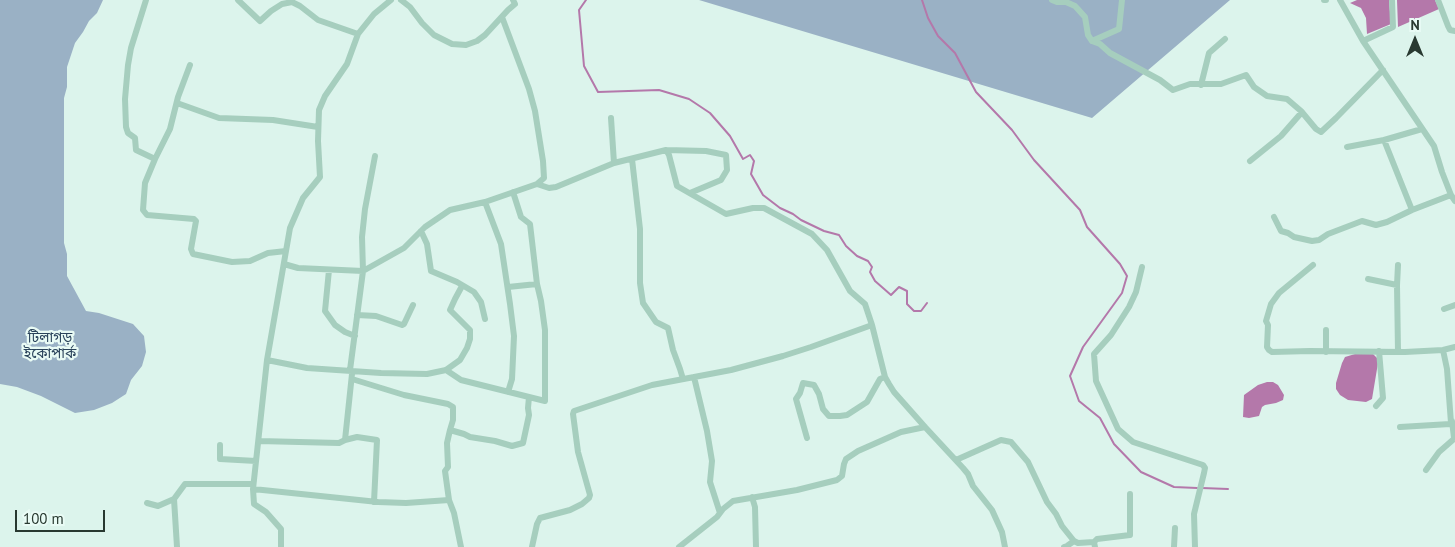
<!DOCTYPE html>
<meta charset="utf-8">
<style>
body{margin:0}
#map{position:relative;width:1455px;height:547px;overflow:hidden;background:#dcf4ec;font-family:"PT Sans",sans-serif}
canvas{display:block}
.north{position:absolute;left:1390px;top:15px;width:50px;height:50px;-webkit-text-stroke:4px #e9fbf5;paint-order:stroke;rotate:0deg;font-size:14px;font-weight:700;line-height:20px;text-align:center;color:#283930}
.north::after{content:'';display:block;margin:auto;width:18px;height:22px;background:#283930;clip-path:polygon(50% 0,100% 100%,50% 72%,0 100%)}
.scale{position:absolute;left:15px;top:510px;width:90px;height:22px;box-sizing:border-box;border:2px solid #283930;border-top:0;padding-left:6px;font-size:15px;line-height:18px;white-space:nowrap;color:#283930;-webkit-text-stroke:4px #e9fbf5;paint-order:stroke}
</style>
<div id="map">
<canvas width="1455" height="547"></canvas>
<div class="north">N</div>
<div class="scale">100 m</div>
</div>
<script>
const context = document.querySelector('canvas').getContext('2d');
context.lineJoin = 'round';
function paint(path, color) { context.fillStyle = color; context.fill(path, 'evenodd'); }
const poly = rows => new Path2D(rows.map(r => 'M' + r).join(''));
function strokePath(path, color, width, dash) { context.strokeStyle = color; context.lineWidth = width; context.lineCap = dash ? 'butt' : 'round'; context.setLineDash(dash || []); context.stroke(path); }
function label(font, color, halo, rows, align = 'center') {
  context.font = font + ' "PT Sans","Noto Sans Bengali",sans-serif'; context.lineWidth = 4.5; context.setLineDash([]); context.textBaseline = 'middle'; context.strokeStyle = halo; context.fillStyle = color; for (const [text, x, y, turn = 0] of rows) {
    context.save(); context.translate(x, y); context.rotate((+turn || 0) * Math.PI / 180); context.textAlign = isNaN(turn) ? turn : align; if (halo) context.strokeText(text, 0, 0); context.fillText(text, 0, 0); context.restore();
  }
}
const green = poly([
 [0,0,103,0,97,13,89,21,83,32,75,43,67,67,67,87,64,98,64,243,67,254,67,276,86,311,99,313,133,324,144,336,146,352,142,366,131,380,126,394,112,403,94,410,75,413,41,396,17,387,0,384],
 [699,0,1230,0,1092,118]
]);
const water = poly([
 [1357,0,1389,0,1391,24,1367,34,1366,18,1361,8,1350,3],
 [1397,0,1435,0,1439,9,1398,27],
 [1355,354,1373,354,1377,358,1378,363,1372,399,1366,402,1348,400,1340,395,1336,389,1336,383,1342,363,1345,357],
 [1267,382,1273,382,1278,385,1284,395,1283,400,1276,403,1265,405,1262,407,1259,416,1249,418,1243,417,1244,395,1258,385]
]);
const stream = poly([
 [586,0,579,10,584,66,598,92,659,90,689,99,710,113,730,136,743,159,750,155,754,161,751,174,763,195,780,208,793,214,801,220,824,231,839,235,846,246,857,256,868,261,872,267,870,272,875,281,891,295,899,287,907,291,907,304,914,311,921,311,927,303],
 [922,0,928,18,938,36,955,53,976,92,1012,130,1034,160,1080,210,1087,227,1120,264,1127,276,1122,293,1083,347,1070,376,1079,401,1100,418,1114,444,1141,472,1174,487,1197,488],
 [1202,488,1228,489]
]);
const minor = poly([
 [146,0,131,48,128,65,125,99,126,127,128,133,135,138,136,150,155,159,145,183,143,210,147,215,194,219,196,221,191,249,193,254,232,262,250,261,268,253,286,251],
 [238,0,260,21,271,11,282,4,292,2,300,6,318,20,358,34],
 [401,0,410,7,422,23,434,35,452,44,466,45,477,41,485,35,508,10,515,4,513,0],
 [1052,0,1057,2,1066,2,1075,6,1085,17,1088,35,1092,41,1100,44,1110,53,1160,80,1173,90,1190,84,1221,84,1246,75,1254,87,1267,96,1287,99,1301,111,1316,129,1321,132,1336,118,1383,70],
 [1324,0,1326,0],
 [1340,0,1363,41],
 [1392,0,1393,27,1363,41,1434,146,1442,172,1451,195,1455,201],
 [1438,0,1448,26,1450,30,1455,31],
 [502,17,529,89,535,111,543,161,544,178,537,184],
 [1092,41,1119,29,1122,0],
 [1201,85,1209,53,1225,39],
 [177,103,219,118,273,120,318,127],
 [611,118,614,163],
 [1422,129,1384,140,1412,210,1451,195],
 [1347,147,1384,140],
 [666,150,706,151,726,155,727,170,721,180,690,193],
 [155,159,170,129,178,97,190,65],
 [632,159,640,229,640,283,643,303,656,322,668,328,673,350,680,369,683,379],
 [1250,161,1281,136,1302,112],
 [485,202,501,244,510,304,514,336,512,379,508,392],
 [1274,217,1281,231,1288,233,1294,237,1312,241,1319,240,1328,234,1362,221,1376,225,1387,222,1412,210],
 [421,231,427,244,431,271,457,282,474,292,481,302,485,319],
 [284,264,298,268,363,271,404,248,425,227,450,210,485,202,537,184,549,188,556,187,614,163,666,150,669,155,677,186,726,214,753,208,764,208,812,234,827,250,850,291,865,304,872,325,885,377,889,384,894,392,925,427,963,468,968,474,973,486,992,510,1002,532,1005,547],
 [1313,265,1279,293,1271,304,1266,321,1268,325,1267,347,1269,350,1272,352,1310,351,1405,352,1443,350,1455,347],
 [1398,265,1397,285,1398,352],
 [1142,267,1136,292,1129,307,1111,335,1094,354,1096,381,1118,429,1133,442,1203,465,1205,468,1204,473,1194,514,1195,547],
 [329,270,325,311,335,325,345,332,355,336],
 [1368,279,1397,285],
 [508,287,537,284],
 [1444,309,1455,305],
 [357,315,376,316,402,325,404,324,413,305],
 [1326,352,1326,330],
 [267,360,307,368,381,373,427,374,446,370,460,360,467,348,470,339,470,330,450,310,455,299,462,286],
 [350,370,363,271,362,237,365,209,375,156],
 [446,370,461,380,545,401,545,330,541,301,537,284,530,224,521,217,513,192],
 [694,377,707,431,712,461,710,482,720,513],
 [352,379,404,395,448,404,453,407,453,420,450,430,464,434,470,437,495,441,512,446,523,443,529,415,528,408,529,397],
 [1376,406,1383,398,1379,351],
 [1452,421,1454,438],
 [1400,427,1450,424,1451,423,1447,369,1443,350],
 [807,438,796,399,800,393,803,383,814,385,819,394,823,409,829,416,840,416,847,415,867,402,880,379,885,377],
 [345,440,352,374],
 [259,441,339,443,345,440,357,437,377,440,374,502],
 [220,445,220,459,256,461],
 [956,460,1001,440,1011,442,1028,462,1047,502,1056,514,1062,526,1074,541,1078,543,1094,542,1095,547],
 [1426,470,1439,452,1455,438],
 [253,489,378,502,406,503,449,500,454,513,461,547],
 [752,497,755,507,756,547],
 [174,499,177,547],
 [449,500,445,471,448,467,447,443,450,430],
 [147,503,158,506,174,499,185,484,253,484],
 [1094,542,1097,539,1130,535,1130,494],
 [281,547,281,529,266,512,254,504,253,489,267,360,290,228,303,198,320,177,318,141,319,110,325,96,347,64,358,34,374,14,391,0],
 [532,547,537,524,540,518,570,510,582,504,589,498,590,495,578,452,573,414,574,411,652,385,731,370,783,356,811,347,872,325],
 [679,547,717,517,723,509,733,501,797,490,837,480,842,476,844,464,846,459,858,451,901,432,925,427],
 [1064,547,1067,546,1074,541],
 [1174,547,1175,528]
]);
const parkNames = [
 ["টিলাগড়",50,338],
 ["ইকোপার্ক",50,354]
];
paint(green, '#9ab1c5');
paint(water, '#b478aa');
strokePath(stream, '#b478aa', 2);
strokePath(minor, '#a6cebe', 6);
label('14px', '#29425a', '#e9fbf5', parkNames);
</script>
